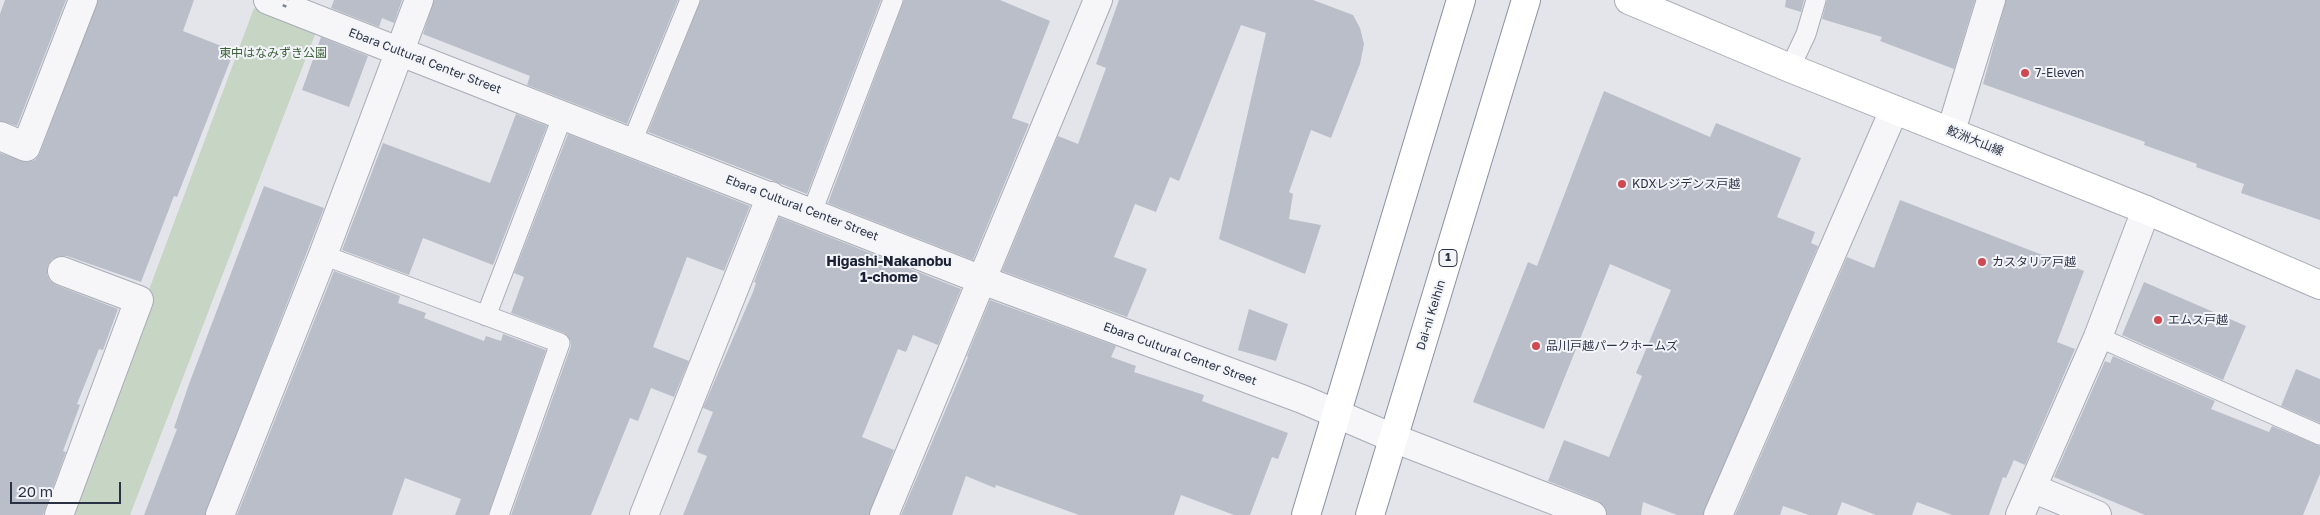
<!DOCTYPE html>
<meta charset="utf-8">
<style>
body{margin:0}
#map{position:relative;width:2320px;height:515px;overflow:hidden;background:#e3e5eb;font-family:"Golos Text",sans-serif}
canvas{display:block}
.scale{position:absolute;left:10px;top:482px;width:111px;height:22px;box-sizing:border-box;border:2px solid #2a3143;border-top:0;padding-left:6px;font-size:15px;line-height:18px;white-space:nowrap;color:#2a3143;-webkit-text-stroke:4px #f2f4f8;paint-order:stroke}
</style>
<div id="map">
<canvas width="2320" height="515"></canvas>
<div class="scale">20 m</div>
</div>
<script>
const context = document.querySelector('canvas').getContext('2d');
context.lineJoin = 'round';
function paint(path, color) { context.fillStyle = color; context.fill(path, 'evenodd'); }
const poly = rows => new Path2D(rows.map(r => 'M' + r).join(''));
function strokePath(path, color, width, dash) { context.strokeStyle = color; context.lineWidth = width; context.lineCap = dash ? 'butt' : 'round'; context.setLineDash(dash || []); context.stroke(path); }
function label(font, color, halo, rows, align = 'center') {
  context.font = font + ' "Golos Text","Noto Sans JP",sans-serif'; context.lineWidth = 4; context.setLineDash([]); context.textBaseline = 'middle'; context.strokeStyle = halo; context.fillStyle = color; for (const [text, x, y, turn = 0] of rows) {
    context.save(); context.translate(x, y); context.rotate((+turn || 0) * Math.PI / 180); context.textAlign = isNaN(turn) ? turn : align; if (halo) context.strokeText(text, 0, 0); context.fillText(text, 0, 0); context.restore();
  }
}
const green = poly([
 [254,8,316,32,130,515,65,515]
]);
const building = poly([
 [5,0,66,0,17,126,0,121,0,14],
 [98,0,194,0,183,31,234,51,177,197,174,196,141,282,67,256,60,256,52,259,48,265,47,274,50,281,56,285,118,309,103,350,99,349,77,404,80,405,63,451,66,452,43,515,0,515,0,153,28,162,35,160,40,153],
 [334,0,402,0,394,23,382,18,379,27,331,8],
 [434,0,678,0,627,124,527,85,530,76,423,34],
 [701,0,881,0,807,194,648,132],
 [904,0,1000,0,1050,21,1012,118,1029,124,973,260,828,203],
 [1119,0,1313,0,1353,15,1360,28,1364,44,1360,64,1331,138,1311,130,1289,192,1293,194,1289,219,1321,225,1305,274,1219,239,1266,33,1241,25,1179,181,1170,177,1156,212,1135,204,1114,257,1147,269,1127,317,1002,271,1058,136,1078,144,1106,68,1096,64],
 [1786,0,1804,0,1801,12,1785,7],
 [1827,0,1975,0,1954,69,1880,41,1882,37,1822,19],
 [2006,0,2320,0,2320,220,2241,193,2244,184,2196,167,2197,164,2144,145,2145,142,1983,84],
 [321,37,368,56,349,107,302,90],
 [1604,91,1710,137,1716,123,1801,158,1777,217,1815,232,1811,243,1818,246,1703,515,1677,515,1643,502,1641,515,1607,515,1604,506,1598,501,1548,481,1564,440,1609,457,1642,376,1636,373,1671,290,1610,264,1544,429,1473,402,1528,262,1537,266],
 [516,114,547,126,493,265,423,238,409,275,342,250,383,143,490,183],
 [568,134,750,206,724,271,687,257,653,347,689,361,674,397,651,388,638,421,630,418,591,515,511,515,571,346,571,341,564,333,511,313,524,277,514,273],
 [264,186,324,208,205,515,144,515,177,429,174,428,189,384],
 [1900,200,2084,271,2057,342,2075,349,2025,465,2014,460,2006,478,2003,477,1989,515,1952,515,1917,502,1912,515,1876,515,1842,502,1837,515,1809,515,1783,506,1780,515,1735,515,1847,257,1874,268],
 [779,217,961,289,938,345,913,335,906,352,898,349,862,437,894,450,869,515,683,515,707,456,697,452,713,412,703,408,753,292,756,283,754,282],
 [334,271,400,296,398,303,426,313,424,318,484,341,486,336,501,341,503,334,546,350,488,515,455,515,461,499,405,478,392,515,237,515],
 [2144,282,2246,326,2223,380,2122,335],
 [990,300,1116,346,1111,357,1136,366,1134,372,1204,395,1202,401,1288,433,1278,459,1272,457,1250,515,1234,515,1181,495,1174,515,1079,515,996,485,995,488,966,476,952,515,901,515,968,357,967,356],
 [1249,309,1288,324,1276,361,1238,350],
 [2113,356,2215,401,2211,409,2269,432,2272,426,2320,446,2320,474,2303,515,2145,515,2054,477,2105,361,2110,363],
 [2296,369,2320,379,2320,423,2281,406]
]);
const lane = poly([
 [1790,68,1806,34,1816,0],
 [632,142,690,0],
 [812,212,893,0],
 [323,255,560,343,499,515],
 [486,316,563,115],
 [2098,337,2320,435]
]);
const street = poly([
 [268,0,982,280,1302,399,1393,438,1592,515],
 [1951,131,1991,0],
 [0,136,26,147,83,0],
 [2032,488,2097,515],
 [59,515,139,300,62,271],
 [220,515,323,255,419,0],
 [644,515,771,196],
 [884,515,1098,0],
 [1718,515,1894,110],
 [2020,515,2098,337,2146,210]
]);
const secondary = poly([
 [1629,0,1790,68,2146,210,2320,285]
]);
const highway = poly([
 [1306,515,1461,0],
 [1370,515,1526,0]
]);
const rail = poly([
 [284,7,287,0]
]);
const markers = [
 [2025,73,5,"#d04851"],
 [1622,184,5,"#d04851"],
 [1982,262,5,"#d04851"],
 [2158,320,5,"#d04851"],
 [1536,346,5,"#d04851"]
];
const shields = [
 [1448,258,18]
];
const shieldNames = [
 ["1",1448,258]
];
const parkNames = [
 ["東中はなみずき公園",273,53]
];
const streetNames = [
 ["Ebara Cultural Center Street",425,61,21],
 ["鮫洲大山線",1975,141,22],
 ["Ebara Cultural Center Street",802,208,21],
 ["Dai-ni Keihin",1431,315,-73],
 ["Ebara Cultural Center Street",1180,354,20]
];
const poiNames = [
 ["7-Eleven",2035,73],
 ["KDXレジデンス戸越",1632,184],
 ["カスタリア戸越",1992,262],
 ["エムス戸越",2168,320],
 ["品川戸越パークホームズ",1546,346]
];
const neighbourhoodNames = [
 ["Higashi-Nakanobu",889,262],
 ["1-chome",889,278]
];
paint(green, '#c7d5c4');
paint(building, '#babec8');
strokePath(lane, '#a8abb5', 21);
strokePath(street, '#a8abb5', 30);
strokePath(secondary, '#a8abb5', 30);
strokePath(highway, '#8a91a2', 30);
strokePath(lane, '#f6f6f9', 19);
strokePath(street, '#f6f6f9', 28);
strokePath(secondary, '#fff', 28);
strokePath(highway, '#fff', 28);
strokePath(rail, '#7c8395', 4, [2.5, 5]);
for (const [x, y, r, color] of markers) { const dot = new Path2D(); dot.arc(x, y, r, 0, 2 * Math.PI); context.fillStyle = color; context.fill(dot); strokePath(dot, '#f2f4f8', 2); }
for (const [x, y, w] of shields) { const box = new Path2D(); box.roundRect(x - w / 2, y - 8.5, w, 17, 4); context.fillStyle = '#f2f4f8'; context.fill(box); strokePath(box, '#2a3143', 1); }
label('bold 11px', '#2a3143', null, shieldNames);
label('12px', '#3c5f37', '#f2f4f8', parkNames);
label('12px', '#2a3143', '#f2f4f8', streetNames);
label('12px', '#2a3143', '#f2f4f8', poiNames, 'left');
label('bold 14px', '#1c2234', '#f2f4f8', neighbourhoodNames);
</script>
